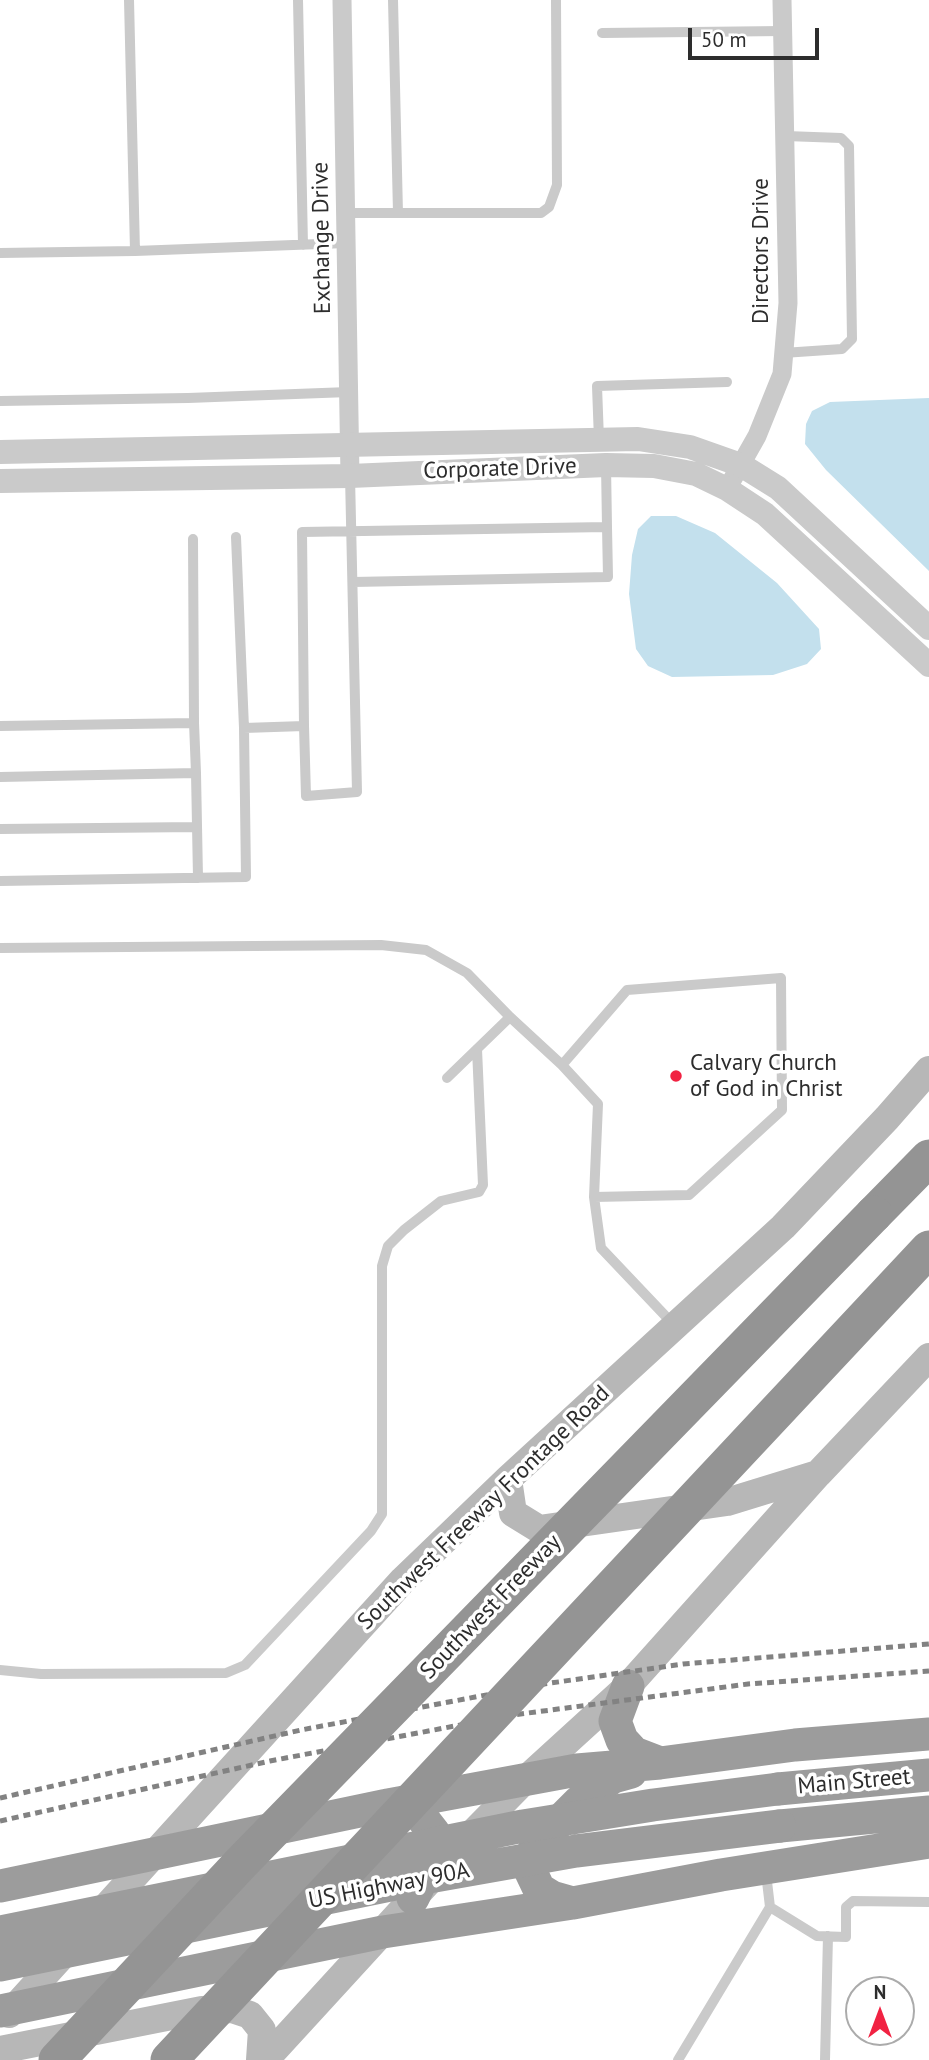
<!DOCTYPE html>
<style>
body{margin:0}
#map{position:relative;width:929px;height:2060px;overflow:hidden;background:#fff;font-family:"PT Sans",sans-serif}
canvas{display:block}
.north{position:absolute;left:845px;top:1976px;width:70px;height:70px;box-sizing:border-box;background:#fff;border:2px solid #ababab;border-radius:50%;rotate:0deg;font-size:19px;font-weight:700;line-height:28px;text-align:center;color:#2d2d2d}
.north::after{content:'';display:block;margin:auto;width:24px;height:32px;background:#f12242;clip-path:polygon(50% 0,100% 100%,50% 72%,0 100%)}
.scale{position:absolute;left:688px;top:28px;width:131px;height:32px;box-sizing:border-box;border:4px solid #2d2d2d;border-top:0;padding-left:9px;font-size:21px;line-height:24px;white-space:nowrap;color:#2d2d2d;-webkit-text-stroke:5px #fff;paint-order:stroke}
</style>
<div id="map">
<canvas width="929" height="2060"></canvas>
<div class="north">N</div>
<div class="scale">50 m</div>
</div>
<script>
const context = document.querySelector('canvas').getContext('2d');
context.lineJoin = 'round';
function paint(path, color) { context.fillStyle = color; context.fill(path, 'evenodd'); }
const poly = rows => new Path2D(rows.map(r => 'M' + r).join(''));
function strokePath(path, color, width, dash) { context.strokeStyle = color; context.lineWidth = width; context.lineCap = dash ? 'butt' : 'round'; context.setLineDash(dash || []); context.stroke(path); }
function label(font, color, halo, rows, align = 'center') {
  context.font = font + ' "PT Sans",sans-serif'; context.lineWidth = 7; context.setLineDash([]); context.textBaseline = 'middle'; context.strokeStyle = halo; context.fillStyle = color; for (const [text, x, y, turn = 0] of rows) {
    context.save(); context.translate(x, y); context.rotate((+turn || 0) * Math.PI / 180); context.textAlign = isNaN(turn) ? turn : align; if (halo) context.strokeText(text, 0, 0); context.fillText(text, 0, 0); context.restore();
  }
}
const water = poly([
 [929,398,929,571,826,470,805,444,806,424,812,411,830,402],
 [651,516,676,516,715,533,777,583,819,629,821,649,807,664,773,675,672,677,648,666,636,649,629,594,632,555,638,529]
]);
const service = poly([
 [298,0,303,245],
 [393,0,398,213],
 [602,33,783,31],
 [346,213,541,213,549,207,557,185,556,0],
 [135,251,346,243],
 [0,253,135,251,129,0],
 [783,353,842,349,852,339,849,146,841,138,786,136],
 [0,401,188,398,349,392],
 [599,440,597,386,727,382],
 [606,465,607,527],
 [236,537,244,728,304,726,306,796,357,792,350,476],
 [0,726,194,723,193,539],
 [304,726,302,532,607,527,608,577,353,582],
 [196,773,198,878],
 [0,777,196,773,194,723],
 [0,829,197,827],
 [0,881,246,877,244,728],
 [0,948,381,945,426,950,467,973,510,1017,562,1065,598,1104,594,1197,601,1248,674,1325],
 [562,1065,627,990,781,978,782,1110,689,1195,594,1197],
 [447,1078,510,1017],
 [0,1670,41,1674,226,1673,245,1665,371,1531,382,1514,382,1266,388,1246,404,1230,441,1201,479,1192,483,1185,477,1049],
 [770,1907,817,1936,846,1937,846,1907,853,1901,929,1902],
 [678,2060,770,1907,766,1873],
 [825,2060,828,1936]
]);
const minor = poly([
 [342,0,350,476],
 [727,489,757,436,782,374,788,303,782,0]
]);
const tertiary = poly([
 [0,452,638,439,690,447,741,465,778,488,929,628],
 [0,481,350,476,606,465,654,466,696,474,727,489,765,514,929,665]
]);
const secondary = poly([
 [508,1479,513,1513,539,1529,727,1502,818,1474],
 [463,1843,526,1779,628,1686,818,1474,929,1357],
 [9,2014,403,1580,508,1479,783,1227,887,1118,929,1070],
 [0,2050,202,2010,232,2009,250,2015,262,2030,260,2060],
 [265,2060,429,1881]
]);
const trunk = poly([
 [628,1686,615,1721,622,1740,634,1753,660,1763],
 [778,1789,929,1775],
 [388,1805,420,1815,434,1833,431,1860,413,1898],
 [780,1826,929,1812],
 [0,1886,388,1805,577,1770,660,1763,795,1745,929,1734],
 [573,1903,552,1897,539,1889,530,1870,535,1846,579,1802,613,1777,631,1772],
 [0,2011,383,1932,573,1903,721,1875,929,1842]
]);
const motorway = poly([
 [874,1214,929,1158]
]);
const rail = poly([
 [0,1798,301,1730,544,1684,683,1664,929,1644],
 [0,1821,270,1761,513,1715,748,1684,929,1671]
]);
const trunkBridge = poly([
 [0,1932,523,1826,653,1805,778,1789],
 [0,1965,429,1877,576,1851,780,1826]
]);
const motorwayBridge = poly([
 [57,2060,241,1863,874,1214],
 [169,2060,929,1249]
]);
const markers = [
 [676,1076,7,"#f12242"]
];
const streetNames = [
 ["Exchange Drive",322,238,-91],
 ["Directors Drive",761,251,-90],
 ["Corporate Drive",500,469,-2],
 ["Southwest Freeway Frontage Road",484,1508,-44],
 ["Southwest Freeway",491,1607,-46],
 ["Main Street",854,1782,-5],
 ["US Highway 90A",389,1886,-11]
];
const poiNames = [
 ["Calvary Church",690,1063],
 ["of God in Christ",690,1089]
];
paint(water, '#c3e0ed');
strokePath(service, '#cacaca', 10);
strokePath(minor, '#cacaca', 19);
strokePath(tertiary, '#cacaca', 24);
strokePath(secondary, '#b7b7b7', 28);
strokePath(trunk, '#9c9c9c', 33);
strokePath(motorway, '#949494', 37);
strokePath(rail, '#828282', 5, [7, 5]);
strokePath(trunkBridge, '#9c9c9c', 33);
strokePath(motorwayBridge, '#949494', 37);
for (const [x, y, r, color] of markers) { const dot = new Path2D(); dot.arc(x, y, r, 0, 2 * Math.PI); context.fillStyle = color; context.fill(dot); strokePath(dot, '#fff', 2.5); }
label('23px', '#2d2d2d', '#fff', streetNames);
label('23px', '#2d2d2d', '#fff', poiNames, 'left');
</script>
